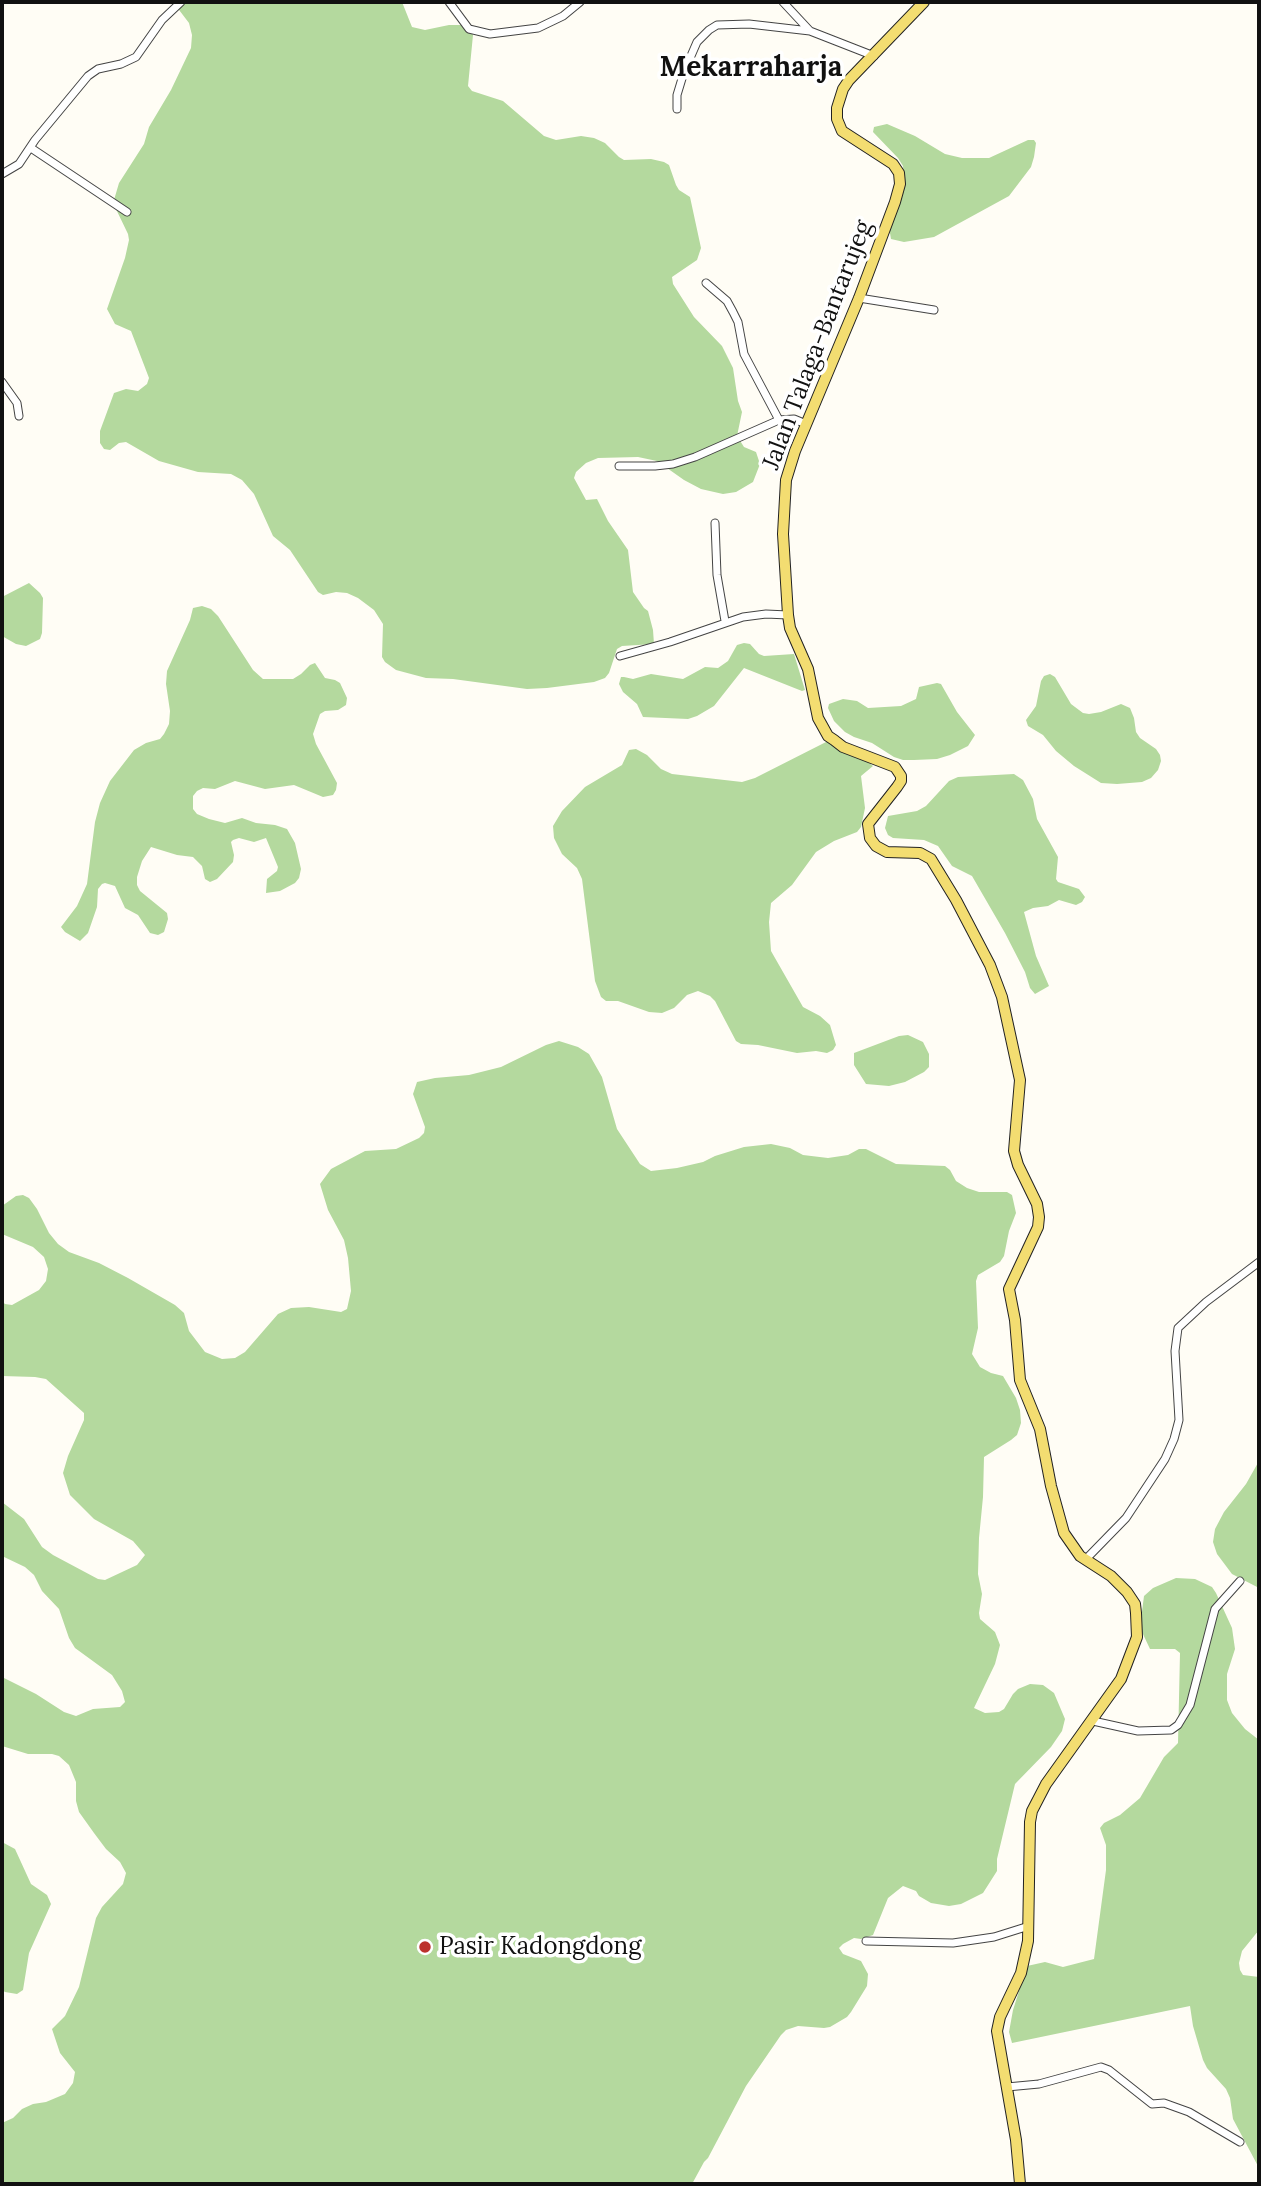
<!DOCTYPE html>
<style>
body{margin:0}
#map{position:relative;width:1261px;height:2186px;overflow:hidden;background:#fffdf5;font-family:Lora,serif}
canvas{display:block}
.frame{position:absolute;inset:0;border:4px solid #111;pointer-events:none}
</style>
<div id="map">
<canvas width="1261" height="2186"></canvas>
<div class="frame"></div>
</div>
<script>
const context = document.querySelector('canvas').getContext('2d');
context.lineJoin = 'round';
function paint(path, color) { context.fillStyle = color; context.fill(path, 'evenodd'); }
const poly = rows => new Path2D(rows.map(r => 'M' + r).join(''));
function strokePath(path, color, width, dash) { context.strokeStyle = color; context.lineWidth = width; context.lineCap = dash ? 'butt' : 'round'; context.setLineDash(dash || []); context.stroke(path); }
function label(font, color, halo, rows, align = 'center') {
  context.font = font + ' Lora,serif'; context.lineWidth = 7; context.setLineDash([]); context.textBaseline = 'middle'; context.strokeStyle = halo; context.fillStyle = color; for (const [text, x, y, turn = 0] of rows) {
    context.save(); context.translate(x, y); context.rotate((+turn || 0) * Math.PI / 180); context.textAlign = isNaN(turn) ? turn : align; if (halo) context.strokeText(text, 0, 0); context.fillText(text, 0, 0); context.restore();
  }
}
const forest = poly([
 [173,2,402,2,412,27,425,30,449,25,463,25,469,29,473,35,468,86,472,91,503,101,544,136,556,140,581,136,594,138,605,143,619,157,624,160,651,159,664,162,669,165,676,185,679,190,690,197,701,248,697,260,672,277,673,284,694,317,722,346,733,368,738,401,742,412,737,436,744,447,756,452,760,464,753,482,736,492,723,494,701,489,684,480,657,461,638,457,598,458,586,463,576,472,574,478,586,500,597,499,608,521,628,550,633,592,644,608,648,611,653,630,654,644,622,646,617,649,609,673,605,678,594,682,547,688,527,689,453,679,426,678,396,670,385,662,382,657,383,624,374,610,358,598,347,593,336,592,323,595,318,592,290,550,273,536,254,494,242,480,231,474,198,472,159,461,126,442,119,443,110,450,104,449,100,443,100,431,114,393,126,389,138,391,147,384,149,378,131,331,115,324,107,309,125,258,129,240,128,234,115,207,114,200,119,183,144,144,149,127,171,90,191,48,192,35,189,23],
 [887,124,915,136,945,154,962,158,989,158,1028,140,1034,140,1036,143,1034,157,1031,167,1009,196,934,237,904,242,891,239,889,227,904,176,903,166,898,158,873,132,874,127],
 [29,583,40,593,43,598,42,633,40,639,26,646,16,644,2,636,2,597],
 [202,606,211,609,218,616,253,670,263,679,293,679,301,674,310,665,315,663,325,678,335,680,340,683,347,698,346,705,338,710,325,711,320,714,313,734,316,744,337,783,336,790,333,795,323,797,294,785,265,789,235,781,215,789,203,788,197,791,193,796,193,809,197,814,209,819,225,823,242,818,256,823,275,825,287,829,295,843,301,869,299,878,295,883,280,891,266,893,267,879,277,871,278,867,266,838,254,842,239,838,233,840,231,842,234,855,233,862,217,879,210,882,205,879,202,866,193,857,177,855,151,847,142,861,137,877,137,885,140,891,167,913,168,919,164,932,158,935,150,933,138,915,125,908,115,886,105,883,102,884,98,889,97,907,88,933,80,941,65,932,61,927,77,906,87,884,95,822,100,803,110,781,134,750,146,743,160,739,164,734,169,724,170,711,166,684,167,671,190,620,193,608],
 [744,643,750,644,759,654,764,656,794,654,805,690,802,691,744,668,714,706,697,716,688,719,643,717,637,704,623,692,619,684,621,677,624,677,633,679,651,674,683,679,705,667,718,668,728,661,737,645],
 [1050,674,1055,677,1071,704,1083,713,1089,714,1101,712,1121,704,1130,708,1134,718,1136,732,1140,738,1156,749,1160,755,1161,761,1158,770,1151,778,1142,782,1117,784,1101,783,1074,766,1056,751,1043,735,1028,726,1026,720,1036,706,1041,681,1044,676],
 [937,683,941,684,957,712,975,735,968,746,950,755,937,759,914,760,903,760,894,757,872,743,854,737,845,732,834,721,828,708,829,704,843,699,857,701,868,708,901,706,916,699,919,687],
 [828,741,864,759,873,766,861,776,865,808,861,827,857,832,834,841,816,852,792,885,771,903,769,922,771,951,803,1007,820,1016,830,1025,836,1045,833,1050,827,1053,816,1051,797,1053,758,1045,741,1044,736,1041,715,1001,710,996,698,991,687,995,674,1008,662,1013,649,1012,618,1001,606,1001,601,997,595,981,582,879,577,868,562,854,554,838,553,826,562,811,585,787,622,765,629,750,636,749,647,755,661,769,672,774,742,782,755,778],
 [1014,774,1023,780,1033,799,1037,819,1058,857,1056,879,1058,882,1079,889,1085,897,1082,902,1076,905,1059,900,1048,906,1033,908,1024,912,1036,956,1049,986,1035,994,1030,988,1025,972,1005,933,972,876,952,866,938,846,924,840,893,838,888,835,885,828,888,816,917,811,926,806,949,781,958,777],
 [908,1035,923,1042,929,1054,929,1067,924,1072,905,1082,889,1086,866,1084,854,1065,854,1053,899,1036],
 [559,1041,578,1047,589,1054,602,1077,617,1129,640,1164,651,1171,677,1168,703,1162,715,1156,744,1147,771,1144,790,1148,803,1155,828,1158,848,1155,859,1149,866,1149,896,1164,945,1166,950,1170,956,1181,967,1188,979,1192,1007,1192,1012,1195,1016,1213,1009,1231,1004,1256,1000,1262,978,1275,976,1281,978,1328,972,1354,980,1367,991,1373,1003,1376,1016,1398,1020,1410,1021,1423,1017,1435,1011,1440,984,1457,983,1497,979,1538,978,1574,982,1594,979,1613,980,1619,995,1632,1000,1645,995,1664,974,1708,985,1713,999,1712,1004,1709,1013,1694,1018,1689,1030,1684,1043,1685,1054,1693,1065,1719,1062,1731,1051,1747,1015,1784,997,1859,997,1871,983,1893,961,1904,949,1906,931,1903,919,1896,916,1891,903,1886,888,1898,873,1935,861,1939,854,1938,843,1944,839,1948,843,1954,861,1961,868,1974,867,1986,851,2012,847,2017,830,2027,824,2028,798,2026,786,2030,781,2035,746,2086,708,2158,704,2162,692,2184,2,2184,2,2123,13,2118,22,2109,33,2104,46,2102,65,2094,73,2083,75,2072,60,2053,52,2029,65,2016,79,1987,96,1918,102,1907,123,1884,126,1873,120,1862,106,1849,94,1833,79,1812,76,1801,76,1782,69,1765,59,1756,52,1754,28,1754,2,1746,2,1677,36,1694,64,1712,76,1716,93,1709,120,1707,125,1702,122,1691,112,1675,75,1648,69,1638,59,1609,42,1591,34,1575,25,1567,2,1556,2,1502,24,1519,42,1547,53,1555,98,1579,105,1580,137,1565,145,1555,133,1541,94,1519,70,1495,63,1473,68,1456,84,1420,84,1413,46,1379,35,1377,2,1376,2,1301,5,1304,12,1305,39,1290,46,1281,48,1269,44,1257,33,1247,2,1234,2,1206,16,1196,23,1195,29,1198,37,1209,49,1233,58,1244,69,1252,99,1263,128,1278,175,1305,184,1313,189,1331,205,1352,222,1359,235,1358,245,1352,278,1314,291,1308,309,1307,341,1312,347,1309,351,1291,348,1258,344,1240,328,1210,320,1184,331,1169,365,1151,396,1149,419,1138,424,1133,425,1127,413,1094,417,1082,435,1078,469,1075,501,1067,546,1045],
 [1259,1461,1259,1588,1232,1574,1217,1554,1213,1542,1215,1529,1224,1512,1246,1484],
 [1176,1578,1195,1579,1212,1587,1216,1593,1232,1628,1235,1649,1227,1674,1227,1700,1232,1713,1245,1729,1259,1740,1259,1930,1242,1951,1239,1963,1240,1970,1243,1975,1259,1977,1259,2168,1233,2119,1230,2098,1226,2089,1207,2068,1203,2060,1193,2026,1190,2006,1012,2043,1009,2032,1013,2010,1027,1966,1045,1962,1063,1967,1094,1959,1106,1870,1106,1845,1100,1828,1104,1823,1120,1815,1140,1798,1164,1757,1178,1743,1180,1653,1175,1649,1150,1649,1142,1632,1141,1619,1144,1596,1153,1588],
 [2,1842,15,1849,31,1884,47,1895,51,1904,29,1953,23,1990,17,1994,5,1992,2,1990]
]);
const minor = poly([
 [449,2,469,29,490,34,538,28,563,16,580,2],
 [783,2,810,31,874,56],
 [677,109,677,95,684,72,697,42,709,30,717,25,749,24,810,31],
 [31,148,127,212],
 [2,174,19,164,35,140,88,76,98,69,121,64,136,57,162,20,181,2],
 [706,283,727,301,733,312,738,322,744,354,779,420],
 [859,298,934,310],
 [2,382,17,403,19,416],
 [619,466,655,466,673,464,695,457,779,420,794,419,806,424],
 [715,523,717,575,725,621],
 [620,656,670,642,743,617,766,614,788,615],
 [1086,1559,1126,1518,1165,1459,1174,1439,1179,1420,1175,1351,1178,1328,1206,1302,1259,1262],
 [1093,1721,1138,1731,1171,1730,1178,1725,1190,1705,1215,1609,1240,1581],
 [866,1941,953,1943,994,1937,1029,1926],
 [1007,2087,1039,2084,1101,2067,1109,2070,1152,2104,1164,2103,1189,2112,1240,2142]
]);
const primary = poly([
 [924,2,849,80,843,89,837,108,837,119,842,131,893,164,899,173,900,184,895,202,859,298,795,451,786,480,783,534,788,615,790,628,808,669,818,718,828,736,834,740,843,747,895,767,901,776,901,781,897,787,868,824,870,838,876,846,887,852,920,853,931,859,956,900,990,965,1002,997,1020,1080,1014,1151,1018,1165,1037,1204,1039,1217,1038,1227,1009,1289,1015,1320,1020,1380,1040,1429,1051,1486,1064,1533,1080,1556,1111,1576,1127,1592,1135,1604,1136,1613,1137,1637,1121,1679,1046,1784,1032,1811,1030,1822,1028,1941,1021,1973,1000,2017,997,2031,1016,2140,1020,2184]
]);
const markers = [
 [425,1947,7,"#bc312d"]
];
const streetNames = [
 ["Jalan Talaga-Bantarujeg",818,345,-69]
];
const poiNames = [
 ["Pasir Kadongdong",439,1947]
];
const quarterNames = [
 ["Mekarraharja",751,68]
];
paint(forest, '#b4d99e');
strokePath(minor, '#444', 9);
strokePath(primary, '#222', 12);
strokePath(minor, '#fff', 7);
strokePath(primary, '#f3dd71', 10);
for (const [x, y, r, color] of markers) { const dot = new Path2D(); dot.arc(x, y, r, 0, 2 * Math.PI); context.fillStyle = color; context.fill(dot); strokePath(dot, '#fff', 2.5); }
label('24px', '#111', '#fff', streetNames);
label('24px', '#111', '#fff', poiNames, 'left');
label('bold 28px', '#111', '#fff', quarterNames);
</script>
